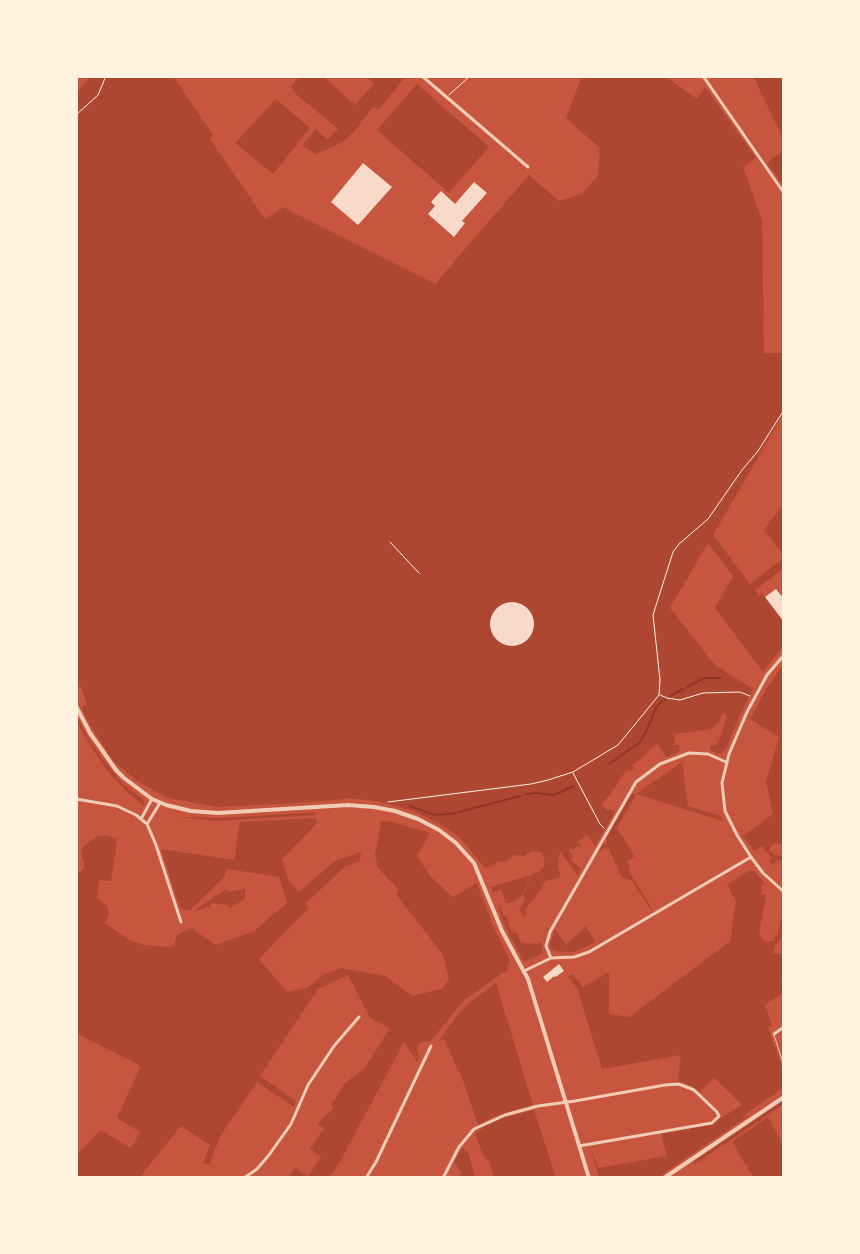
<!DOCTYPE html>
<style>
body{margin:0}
#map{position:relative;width:860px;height:1254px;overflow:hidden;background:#c8553d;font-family:Jost,sans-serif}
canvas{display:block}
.frame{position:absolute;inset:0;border:78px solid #fff3e0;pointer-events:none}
</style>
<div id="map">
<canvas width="860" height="1254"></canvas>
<div class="frame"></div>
</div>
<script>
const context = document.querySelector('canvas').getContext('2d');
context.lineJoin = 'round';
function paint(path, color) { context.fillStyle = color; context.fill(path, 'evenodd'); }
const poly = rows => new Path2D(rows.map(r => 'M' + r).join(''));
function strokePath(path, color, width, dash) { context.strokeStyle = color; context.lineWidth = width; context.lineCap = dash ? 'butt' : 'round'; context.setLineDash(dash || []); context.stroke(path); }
const green = poly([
 [91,76,173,76,213,135,210,139,265,219,283,207,435,284,529,175,559,201,581,194,598,176,600,148,566,118,582,76,665,76,697,99,705,87,756,158,743,167,762,220,764,353,784,353,784,413,713,535,750,584,784,558,784,568,755,590,759,596,762,593,784,622,784,645,763,672,715,608,733,576,708,543,670,608,715,665,753,689,739,717,726,749,721,753,717,754,710,750,711,745,716,745,721,736,727,715,722,713,719,722,711,729,675,734,675,743,673,743,673,745,679,745,680,751,666,757,657,744,646,752,647,754,632,765,634,769,629,771,627,770,619,780,619,781,612,792,601,805,608,811,610,809,615,812,595,846,587,835,578,841,583,849,577,846,573,850,571,848,568,850,573,857,570,859,581,869,578,876,560,851,558,865,560,875,559,878,546,881,544,884,542,882,541,882,543,886,534,899,528,905,525,912,526,915,524,916,519,909,525,899,523,896,532,874,540,872,545,864,542,852,532,851,524,856,515,855,506,861,497,862,492,866,485,868,459,837,445,827,414,811,377,801,346,798,345,799,299,803,217,807,168,798,137,781,113,761,86,718,82,710,83,706,87,704,81,687,76,687,76,93],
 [300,76,323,76,355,105,374,84,366,76,406,76,379,109,372,107,359,126,345,140,335,146,316,154,302,145,316,129,328,140,338,129,296,94,291,86],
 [753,76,784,76,784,140],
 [417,84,489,147,449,193,377,130],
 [276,99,310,128,273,174,235,143],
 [784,150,784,186,767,163],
 [784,503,784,556,764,530],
 [784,663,784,845,775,843,770,847,770,851,773,854,784,857,784,863,777,859,773,865,769,861,772,858,762,846,754,851,743,836,773,814,766,782,779,737,750,719,767,688],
 [76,714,87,736,104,761,123,784,144,800,144,806,128,793,106,769,85,737,76,720],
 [682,762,688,806,721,816,723,821,636,794,617,828,635,856,626,862,630,865,628,869,652,909,651,910,631,880,622,878,609,849,604,848,598,853,603,843,607,845,606,838,632,793,636,794],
 [315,812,315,815,215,821,178,817,224,818],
 [316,818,317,823,282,859,288,879,299,892,335,861,361,852,360,861,346,866,306,903,308,909,259,959,287,992,307,988,323,975,341,968,385,976,412,996,442,989,449,980,443,955,396,894,399,890,378,868,375,855,381,821,393,822,430,833,417,856,431,877,453,897,477,883,494,928,510,960,507,970,463,1001,431,1041,420,1042,417,1048,419,1058,417,1062,404,1042,341,1160,329,1178,288,1178,295,1168,308,1177,321,1157,310,1149,324,1128,317,1124,333,1109,332,1104,345,1083,364,1069,390,1028,370,1018,348,975,318,989,260,1076,296,1101,294,1107,257,1082,221,1135,209,1165,203,1163,210,1145,181,1126,139,1178,76,1178,76,1156,100,1130,131,1148,140,1132,117,1118,141,1066,78,1034,76,1036,76,873,80,872,84,868,84,862,81,853,83,847,98,836,108,836,117,839,111,881,99,880,97,898,107,906,109,915,105,923,129,940,144,945,169,947,174,945,177,935,191,928,216,945,254,931,287,903,279,877,227,869,225,876,190,910,183,910,180,908,161,849,234,860,240,822],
 [749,871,754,871,767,886,762,884,761,894,766,895,759,934,764,941,774,941,775,935,778,935,784,902,784,934,775,946,773,953,784,955,784,977,781,983,784,986,784,992,765,1005,772,1025,768,1027,784,1073,784,1087,740,1118,748,1116,657,1178,599,1178,590,1146,598,1168,667,1156,661,1133,711,1124,742,1105,714,1078,700,1092,690,1085,678,1082,681,1055,602,1069,577,988,568,976,572,974,583,987,609,972,609,1014,629,1017,730,941,736,901,727,884],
 [531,875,522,896,510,903,506,903,501,890,493,893,491,887],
 [226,889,228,892,245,889,245,899,229,909,229,905,211,903,210,907,194,911],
 [501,907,503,916,506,916,512,932,517,933,521,942,527,944,534,943,537,944,539,941,542,944,543,953,524,962,505,926,498,908],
 [586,926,595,942,574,952,562,952,552,950,550,945,555,929,566,945],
 [496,983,533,1105,495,1116,478,1125,464,1083,444,1039,438,1042,459,1013,468,1004],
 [784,1100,784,1104,695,1164,694,1161],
 [534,1110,556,1178,494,1178,490,1163,484,1157,475,1134,487,1125,503,1118],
 [768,1117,784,1148,784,1178,754,1178,732,1142],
 [463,1148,468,1152,475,1178,456,1178,462,1174,454,1161,461,1150]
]);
const stream = poly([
 [687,687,704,678,721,678],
 [670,696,683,689],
 [609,764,639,743,646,732,656,708,660,703,666,699],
 [526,794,536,793,554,795,574,786],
 [410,806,435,815,456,813],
 [459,812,520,796]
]);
const building = poly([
 [363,163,392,187,358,225,331,202],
 [474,182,487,193,462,221,465,223,454,237,428,214,435,206,431,202,441,191,455,204],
 [776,589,784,599,784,622,765,597],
 '490 624a22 22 0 1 1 44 0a22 22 0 1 1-44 0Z',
 [559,964,564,971,557,976,553,977,547,982,543,977]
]);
const path = poly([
 [449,95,470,76],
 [76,115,98,95,106,76],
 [390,542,419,573],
 [660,695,667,698,680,700,703,693,740,692,750,696],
 [573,773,600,824,604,828],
 [388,802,531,784,548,780,573,772,618,745,659,695,660,680,653,615,673,552,679,544,708,519,742,470,758,451,784,410]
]);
const service = poly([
 [774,1035,784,1066]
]);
const minor = poly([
 [422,76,528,167],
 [703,76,784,193],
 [784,655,767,675,747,712,729,754,722,783,725,811,737,835,751,857,763,873,784,892],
 [76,799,117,806,136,815,147,824,156,845,181,922],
 [141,819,152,799],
 [147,824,160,803],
 [551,958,546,946,550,932,636,782,660,764,689,753,708,754,726,762],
 [524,971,551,958,574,957,589,952,751,857],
 [774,1034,784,1027],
 [244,1178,257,1169,269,1155,291,1124,308,1085,334,1046,359,1017],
 [366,1178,376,1162,431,1046],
 [443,1178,459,1147,474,1129,505,1115,538,1106,575,1101,665,1085,679,1084,694,1090,717,1112,719,1116,712,1123,579,1146]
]);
const tertiary = poly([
 [76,706,90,733,116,770,124,778,152,799,166,805,191,811,218,813,348,805,374,807,395,811,418,819,439,830,456,843,474,863,502,931,528,979,589,1178],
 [664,1178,784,1097]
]);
paint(green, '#ae4732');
strokePath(stream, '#8f3625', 2);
paint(building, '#f7dbc8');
strokePath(path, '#fff3e0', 1);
strokePath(service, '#f1ccb7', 1);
strokePath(minor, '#f1ccb7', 3);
strokePath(tertiary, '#f1ccb7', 4);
</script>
